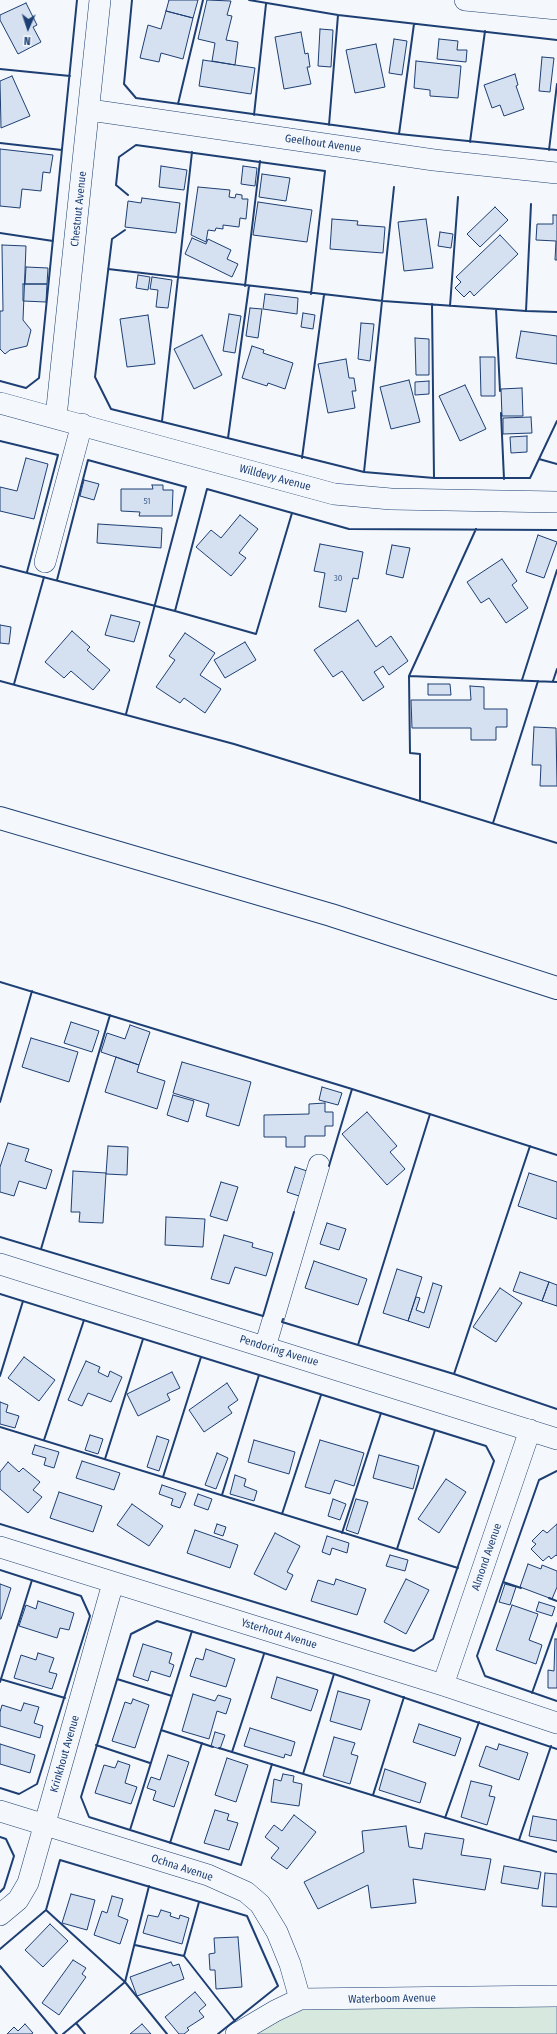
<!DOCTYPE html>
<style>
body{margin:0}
#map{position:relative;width:557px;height:2034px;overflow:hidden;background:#f4f7fb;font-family:"Fira Sans Condensed",sans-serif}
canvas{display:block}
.north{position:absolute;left:8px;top:8px;width:40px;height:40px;-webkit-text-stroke:3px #f4f7fb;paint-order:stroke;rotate:183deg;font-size:11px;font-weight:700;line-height:16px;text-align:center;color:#1d3f73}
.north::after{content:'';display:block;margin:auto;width:14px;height:18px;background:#1d3f73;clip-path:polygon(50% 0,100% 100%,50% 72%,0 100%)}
</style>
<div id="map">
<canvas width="557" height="2034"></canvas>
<div class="north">N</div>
</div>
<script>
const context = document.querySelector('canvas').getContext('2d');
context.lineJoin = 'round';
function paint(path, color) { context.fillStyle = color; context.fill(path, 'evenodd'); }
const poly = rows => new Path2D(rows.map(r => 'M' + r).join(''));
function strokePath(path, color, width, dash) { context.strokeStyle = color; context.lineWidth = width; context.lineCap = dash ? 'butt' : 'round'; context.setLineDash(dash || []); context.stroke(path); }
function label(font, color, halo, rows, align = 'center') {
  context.font = font + ' "Fira Sans Condensed",sans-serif'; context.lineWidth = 3; context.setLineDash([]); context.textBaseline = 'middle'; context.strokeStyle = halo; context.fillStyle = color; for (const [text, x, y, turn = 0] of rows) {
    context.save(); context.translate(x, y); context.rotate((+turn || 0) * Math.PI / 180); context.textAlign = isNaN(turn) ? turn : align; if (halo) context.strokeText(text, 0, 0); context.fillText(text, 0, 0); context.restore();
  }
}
const green = poly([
 [557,1992,557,2034,244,2034,292,1995,557,1992]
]);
const building = poly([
 [169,0,198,0,193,18,166,11,169,0],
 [207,0,231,1,227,15,232,16,226,40,238,42,235,65,212,61,215,43,198,39,207,0],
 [26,3,37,25,33,27,41,42,18,54,0,20,0,15,26,3],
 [166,11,193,18,183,59,161,53,159,62,140,58,148,25,161,29,166,11],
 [320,29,333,30,331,67,318,66,320,29],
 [301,32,305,54,308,53,310,67,307,67,311,84,284,89,275,37,301,32],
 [394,39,407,41,402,75,389,73,394,39],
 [439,39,458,41,457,50,467,50,466,62,437,59,439,39],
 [376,44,385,87,355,93,346,50,376,44],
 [542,57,554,58,550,92,539,91,542,57],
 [203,60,255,68,251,94,199,86,203,60],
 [416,61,461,66,458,98,430,96,430,90,414,88,416,61],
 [515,74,518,85,516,86,524,109,504,116,500,105,492,108,484,85,515,74],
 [12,76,30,116,1,128,0,81,12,76],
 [0,149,53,155,50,173,43,172,41,191,22,189,20,208,0,206,0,149],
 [161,166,187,170,184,190,159,187,161,166],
 [243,166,257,168,255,186,241,184,243,166],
 [262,174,290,178,286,201,259,197,262,174],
 [198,187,230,190,229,197,235,198,236,194,242,195,242,199,248,199,246,219,240,218,239,227,223,225,223,229,216,228,215,231,208,230,206,242,191,235,198,187],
 [142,198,180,203,176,233,125,227,128,201,141,203,142,198],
 [258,202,312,210,307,242,253,235,258,202],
 [495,207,508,220,480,247,467,234,495,207],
 [553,215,557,215,557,260,555,260,556,241,536,240,537,224,553,224,553,215],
 [332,219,358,221,357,225,385,227,383,253,330,249,332,219],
 [426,219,433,268,404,271,398,222,426,219],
 [440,232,453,234,451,248,438,246,440,232],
 [500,235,518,254,474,296,470,291,464,297,455,288,461,282,456,277,500,235],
 [192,238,206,244,208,239,231,250,227,259,238,264,232,277,185,254,192,238],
 [2,245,26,246,23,320,31,330,27,346,10,350,5,354,0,349,0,311,3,311,2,245],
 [26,267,48,268,47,284,25,284,26,267],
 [138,275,150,277,148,290,136,288,138,275],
 [152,277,172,280,168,308,156,307,158,290,150,289,152,277],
 [23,284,47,284,46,302,23,301,23,284],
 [265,294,298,298,297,314,263,309,265,294],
 [250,308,262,309,258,338,246,336,250,308],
 [303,313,315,315,313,329,301,327,303,313],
 [229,314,241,316,235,353,223,351,229,314],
 [148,315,155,364,127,367,120,319,148,315],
 [361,323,374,324,370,361,358,359,361,323],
 [521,331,557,336,557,364,516,358,521,331],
 [202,335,222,375,194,389,174,349,202,335],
 [415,338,429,339,429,375,416,375,415,338],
 [252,346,264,350,263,353,293,363,285,389,268,383,267,386,242,378,252,346],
 [480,357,495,357,495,396,481,396,480,357],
 [346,359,349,378,354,378,356,391,352,391,355,408,328,413,318,364,346,359],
 [409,380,420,422,391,429,380,387,409,380],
 [429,381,429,394,415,395,415,382,429,381],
 [465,385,486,429,460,441,439,396,465,385],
 [522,388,523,416,502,416,501,389,522,388],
 [531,417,532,433,503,434,503,418,531,417],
 [527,436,527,452,511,453,510,437,527,436],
 [26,458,48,464,34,519,0,511,0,487,17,491,26,458],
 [84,480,99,484,94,500,80,496,84,480],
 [152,485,163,485,163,490,173,490,172,516,139,516,140,512,121,511,121,489,153,489,152,485],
 [240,515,258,529,239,553,246,558,231,576,196,547,211,530,221,538,240,515],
 [98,524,162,528,161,548,97,543,98,524],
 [538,535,557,542,544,578,526,572,538,535],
 [320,544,363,552,358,579,353,578,346,612,319,607,325,573,314,571,320,544],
 [392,545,410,548,403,578,386,574,392,545],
 [502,559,517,581,512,585,528,608,506,623,489,598,481,603,467,582,502,559],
 [111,615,140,622,134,642,105,635,111,615],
 [358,620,376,647,391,636,408,661,389,675,383,666,374,672,384,687,363,701,342,671,333,677,314,650,358,620],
 [0,625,11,627,9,644,0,643,0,625],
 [72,631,90,647,87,650,110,670,93,690,71,671,64,678,45,662,72,631],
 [185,633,215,653,200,675,221,689,205,713,184,698,180,703,156,687,175,660,169,656,185,633],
 [245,642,256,660,225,678,214,660,245,642],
 [428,684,450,684,451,695,428,695,428,684],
 [470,686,484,687,484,709,507,709,507,727,496,727,496,740,471,740,471,728,412,728,411,700,471,700,470,686],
 [534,727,556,728,557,786,540,786,541,765,532,765,534,727],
 [71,1022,99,1031,92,1052,64,1043,71,1022],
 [130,1025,150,1032,139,1065,101,1052,107,1033,125,1039,130,1025],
 [31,1038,78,1052,69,1082,22,1067,31,1038],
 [116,1057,139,1065,137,1072,165,1081,157,1109,105,1092,116,1057],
 [182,1062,251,1082,239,1126,206,1116,209,1104,173,1093,182,1062],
 [322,1087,342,1093,338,1105,319,1100,322,1087],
 [173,1095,194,1101,188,1122,167,1115,173,1095],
 [325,1103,325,1112,333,1112,333,1126,325,1126,325,1136,305,1136,305,1147,286,1147,286,1137,264,1137,264,1115,309,1114,309,1104,325,1103],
 [367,1112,397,1146,390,1152,405,1169,387,1185,342,1134,367,1112],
 [8,1143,29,1149,25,1161,52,1170,46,1189,19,1181,14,1196,0,1192,0,1167,8,1143],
 [108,1146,128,1147,127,1175,106,1174,108,1146],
 [295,1167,307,1171,299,1196,287,1192,295,1167],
 [73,1171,106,1173,103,1223,79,1222,80,1212,71,1212,73,1171],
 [529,1173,557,1182,557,1219,518,1206,529,1173],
 [221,1182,238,1187,227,1221,210,1216,221,1182],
 [166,1217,205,1219,203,1247,165,1245,166,1217],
 [327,1223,346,1229,339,1250,320,1244,327,1223],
 [224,1235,253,1243,252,1247,273,1253,266,1276,235,1267,229,1284,211,1279,224,1235],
 [314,1261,367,1279,358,1305,305,1288,314,1261],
 [397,1269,422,1277,408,1321,383,1313,397,1269],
 [520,1272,549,1282,542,1301,513,1291,520,1272],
 [549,1282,557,1285,557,1306,542,1301,549,1282],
 [433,1283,442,1286,429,1328,408,1321,416,1297,420,1298,416,1310,424,1313,433,1283],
 [500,1288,522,1303,496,1342,473,1327,500,1288],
 [24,1357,55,1380,39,1401,8,1378,24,1357],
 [86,1361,100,1367,98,1372,108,1377,110,1371,122,1377,111,1402,88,1393,82,1406,68,1400,86,1361],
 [172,1372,180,1388,167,1394,170,1400,138,1416,127,1394,172,1372],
 [227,1383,238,1400,228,1407,232,1413,204,1432,189,1410,227,1383],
 [0,1402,8,1405,6,1412,19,1416,15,1428,0,1424,0,1402],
 [90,1435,103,1439,98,1454,85,1450,90,1435],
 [157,1436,169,1440,159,1471,147,1467,157,1436],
 [254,1440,295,1452,289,1474,248,1462,254,1440],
 [320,1440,364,1453,354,1486,335,1480,330,1494,305,1487,320,1440],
 [35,1445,59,1452,54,1468,44,1465,46,1458,32,1454,35,1445],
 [217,1453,228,1458,216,1489,205,1485,217,1453],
 [379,1455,419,1466,413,1489,373,1478,379,1455],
 [82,1461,120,1473,114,1490,76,1478,82,1461],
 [8,1462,19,1472,23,1468,40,1482,33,1490,42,1497,28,1513,0,1489,0,1472,8,1462],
 [235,1475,246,1479,244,1486,257,1491,254,1501,230,1494,235,1475],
 [446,1479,466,1492,439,1533,418,1519,446,1479],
 [162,1485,186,1493,180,1508,171,1505,173,1499,159,1494,162,1485],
 [59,1492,102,1506,93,1532,50,1518,59,1492],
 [198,1494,212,1499,208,1510,194,1505,198,1494],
 [333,1499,346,1504,340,1520,328,1516,333,1499],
 [356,1499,368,1502,358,1534,346,1530,356,1499],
 [132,1504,163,1526,149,1546,117,1525,132,1504],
 [217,1524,226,1527,223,1536,214,1533,217,1524],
 [557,1524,557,1556,556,1555,551,1559,549,1556,543,1561,531,1549,536,1544,532,1541,543,1530,547,1533,557,1524],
 [195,1530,238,1545,230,1568,187,1553,195,1530],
 [275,1533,300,1546,287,1572,293,1575,286,1590,254,1574,275,1533],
 [327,1536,349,1543,347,1553,332,1548,330,1555,322,1552,327,1536],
 [390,1555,408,1560,405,1571,386,1566,390,1555],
 [528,1564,541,1569,542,1565,557,1571,557,1587,552,1599,520,1587,528,1564],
 [336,1579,366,1589,357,1615,311,1601,318,1580,334,1585,336,1579],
 [406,1579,429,1590,406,1634,384,1622,406,1579],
 [0,1584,11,1588,1,1619,0,1619,0,1584],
 [505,1584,516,1587,510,1605,499,1602,505,1584],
 [38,1601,74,1613,69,1630,60,1628,57,1638,19,1626,26,1605,36,1609,38,1601],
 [539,1602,555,1607,552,1616,536,1611,539,1602],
 [512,1605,538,1614,529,1640,542,1645,536,1664,496,1650,512,1605],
 [555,1639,557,1639,557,1688,548,1688,548,1670,554,1671,555,1639],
 [143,1644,172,1653,169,1663,174,1665,170,1677,151,1671,148,1681,133,1676,143,1644],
 [206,1649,235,1659,226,1687,190,1676,196,1658,203,1660,206,1649],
 [38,1653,54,1658,49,1672,57,1674,52,1689,14,1678,21,1655,36,1660,38,1653],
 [277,1677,318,1690,311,1711,271,1698,277,1677],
 [338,1691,370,1700,361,1730,330,1721,338,1691],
 [193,1694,215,1701,218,1695,231,1699,226,1714,217,1711,209,1739,182,1731,193,1694],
 [133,1699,149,1705,135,1748,112,1741,125,1702,131,1704,133,1699],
 [24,1703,39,1707,34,1723,43,1726,40,1738,0,1726,0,1712,2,1705,21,1711,24,1703],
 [419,1724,461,1738,455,1756,413,1742,419,1724],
 [250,1728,295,1742,291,1756,285,1754,284,1758,244,1746,250,1728],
 [215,1732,225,1735,220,1749,211,1746,215,1732],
 [334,1737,355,1743,351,1754,358,1756,350,1784,323,1776,334,1737],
 [0,1744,35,1755,30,1773,0,1764,0,1744],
 [499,1744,528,1753,519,1780,479,1766,486,1746,497,1750,499,1744],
 [168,1755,189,1762,174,1807,153,1800,156,1791,147,1788,151,1777,160,1780,168,1755],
 [227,1758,248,1765,236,1802,215,1795,227,1758],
 [118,1761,130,1765,125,1783,137,1787,131,1804,95,1793,104,1765,115,1768,118,1761],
 [385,1769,426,1783,420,1803,379,1790,385,1769],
 [283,1774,294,1776,293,1782,302,1784,299,1806,271,1802,274,1779,281,1781,283,1774],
 [471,1781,492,1786,489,1796,495,1797,487,1825,461,1817,471,1781],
 [215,1810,229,1814,227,1820,238,1823,229,1850,204,1843,215,1810],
 [294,1815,316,1832,287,1869,271,1858,279,1848,265,1837,274,1825,282,1831,294,1815],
 [533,1816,557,1820,557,1841,529,1836,533,1816],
 [406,1826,409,1847,422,1849,425,1833,464,1839,461,1855,491,1859,485,1890,413,1879,416,1903,371,1908,368,1885,318,1909,304,1882,364,1852,362,1831,406,1826],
 [504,1866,541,1872,538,1889,501,1883,504,1866],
 [545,1873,557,1874,557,1907,542,1906,545,1873],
 [71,1894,95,1900,87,1930,62,1923,71,1894],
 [112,1896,123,1899,118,1916,128,1920,120,1944,94,1935,102,1911,107,1913,112,1896],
 [161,1910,171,1913,170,1916,179,1919,180,1915,189,1918,182,1944,143,1933,148,1915,158,1917,161,1910],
 [50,1924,68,1941,43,1967,25,1950,50,1924],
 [238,1937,242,1987,216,1989,215,1970,210,1970,209,1954,215,1953,214,1938,238,1937],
 [73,1960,86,1968,82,1974,86,1977,59,2015,42,2003,73,1960],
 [171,1962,173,1966,179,1964,184,1979,137,1996,130,1977,171,1962],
 [195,1992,206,2005,199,2011,204,2017,187,2028,189,2030,184,2034,179,2034,165,2017,195,1992],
 [25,2024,33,2033,31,2034,7,2034,14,2027,18,2031,25,2024],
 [142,2024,151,2034,130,2034,142,2024]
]);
const minor = poly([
 [465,0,557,9],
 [90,110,434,160,557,173],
 [0,403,334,494,391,499,557,502],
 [56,417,100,0],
 [45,562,82,424],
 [0,1264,557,1439],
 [265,1347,319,1165],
 [0,1547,443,1685,557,1723],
 [443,1685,530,1430],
 [0,1811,208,1875,246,1892,260,1904,277,1932,290,1964,300,1999],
 [0,1915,18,1900,28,1883,113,1583],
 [236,2034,275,2011,300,1999,557,1996]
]);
const highway = poly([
 [0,818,331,915,557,988]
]);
const wall = poly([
 [132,0,124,84,136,98,399,134,557,150],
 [249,0,338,15,557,40],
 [0,69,70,76],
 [178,104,203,0],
 [254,115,266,4],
 [329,125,338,15],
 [399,134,414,24],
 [470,142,485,31],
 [0,143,62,150],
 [549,150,557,84],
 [128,195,116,185,119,157,136,145,325,171,311,294],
 [125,230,112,239,95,377,111,409,364,472,434,478,530,478,539,459,557,464],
 [0,233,53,241],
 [108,269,383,301,526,311,557,312],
 [245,286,260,161],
 [432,304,434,478],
 [450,306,458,197],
 [496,309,500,391],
 [526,311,531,204],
 [0,381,26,388,39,378,77,0],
 [501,413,504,479],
 [162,421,192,152],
 [228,438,249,286],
 [0,441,58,455,27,572],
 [302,458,324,295],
 [539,459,557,421],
 [364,472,394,187],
 [0,566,175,611,256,634,292,513],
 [57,580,88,460,186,487,126,714],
 [175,611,207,489,349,529,557,530],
 [409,676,557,682],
 [522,680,557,570],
 [0,681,234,744,557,843],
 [553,681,557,669],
 [14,684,44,577],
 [420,801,420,754,410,753,409,676,476,529],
 [493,823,538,681],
 [0,982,352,1089,557,1155],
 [0,1102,32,991],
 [329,1166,352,1089],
 [0,1237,263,1316,294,1212],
 [41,1249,110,1015],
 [0,1294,486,1446,494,1461,433,1639,414,1651,0,1524],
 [283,1319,282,1322,454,1374,557,1409],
 [358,1345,430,1114],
 [454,1374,530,1146],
 [0,1376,23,1301],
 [0,1427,458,1568],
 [44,1440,84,1320],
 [105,1459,143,1339],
 [557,1471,539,1480,477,1656,485,1676,557,1701],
 [163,1477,201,1357],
 [222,1495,259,1375],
 [282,1514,321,1395],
 [342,1533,381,1413],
 [397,1549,435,1430],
 [0,1570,81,1596,90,1616,37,1784,19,1794,0,1788],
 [503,1582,521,1588],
 [549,1598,557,1601],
 [0,1679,65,1698],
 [117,1679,172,1696],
 [0,1682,32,1580],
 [532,1693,557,1623],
 [161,1730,213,1747],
 [96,1745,150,1763],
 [219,1748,557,1852],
 [232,1752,264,1654],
 [272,1764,241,1865,89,1817,81,1797,131,1634,157,1621,334,1674,557,1749],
 [303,1774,334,1674],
 [373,1795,404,1697],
 [445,1818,479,1722],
 [130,1830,192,1631],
 [0,1837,6,1839,14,1856,4,1888,0,1892],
 [519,1840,551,1746],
 [170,1843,202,1743],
 [46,1910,125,1982,167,2034],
 [135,1945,184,1956,235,2021],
 [0,1949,46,1910,60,1860,247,1916,278,1986,218,2034],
 [184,1956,199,1902],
 [0,1966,57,2034],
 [76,2023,85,2034],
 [63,2034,125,1982,149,1886]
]);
const numberNames = [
 ["51",147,501],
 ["30",338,578]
];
const streetNames = [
 ["Geelhout Avenue",323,144,8],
 ["Chestnut Avenue",79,209,-84],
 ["Willdevy Avenue",275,478,15],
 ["Pendoring Avenue",279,1351,17],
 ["Almond Avenue",487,1557,-71],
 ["Ysterhout Avenue",279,1634,17],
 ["Krinkhout Avenue",65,1754,-74],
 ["Ochna Avenue",182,1868,18],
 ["Waterboom Avenue",392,1999,-1]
];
paint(green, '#d7e8df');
strokePath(green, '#687fa3', 1);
paint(building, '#d5e0f0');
strokePath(building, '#1d3f73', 1);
strokePath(minor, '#1d3f73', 22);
strokePath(highway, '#1d3f73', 24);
strokePath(minor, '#f4f7fb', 21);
strokePath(highway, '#f4f7fb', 22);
strokePath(wall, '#1d3f73', 2);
label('9px', '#4b6792', null, numberNames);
label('11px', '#1d3f73', '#f4f7fb', streetNames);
</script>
